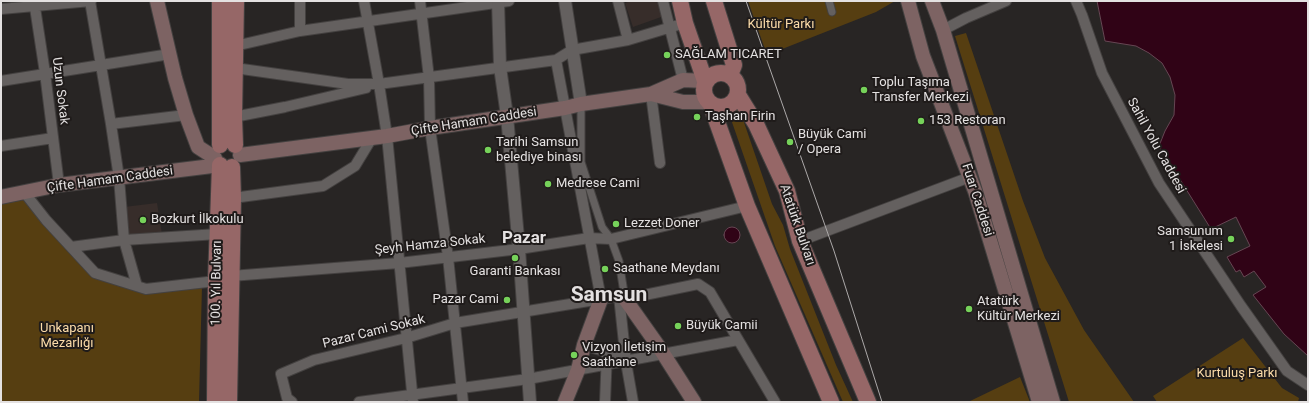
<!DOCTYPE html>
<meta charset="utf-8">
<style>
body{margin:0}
#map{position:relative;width:1309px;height:403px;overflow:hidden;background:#282524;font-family:Roboto,sans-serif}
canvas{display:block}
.frame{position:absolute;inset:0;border:2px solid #e4e1e1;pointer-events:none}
</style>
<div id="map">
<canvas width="1309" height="403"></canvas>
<div class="frame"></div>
</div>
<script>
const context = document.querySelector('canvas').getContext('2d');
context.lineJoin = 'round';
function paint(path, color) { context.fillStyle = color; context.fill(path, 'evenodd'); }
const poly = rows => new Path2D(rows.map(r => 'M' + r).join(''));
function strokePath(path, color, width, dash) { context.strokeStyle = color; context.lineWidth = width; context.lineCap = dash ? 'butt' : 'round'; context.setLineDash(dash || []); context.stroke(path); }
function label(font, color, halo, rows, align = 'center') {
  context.font = font + ' Roboto,sans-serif'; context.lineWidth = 4; context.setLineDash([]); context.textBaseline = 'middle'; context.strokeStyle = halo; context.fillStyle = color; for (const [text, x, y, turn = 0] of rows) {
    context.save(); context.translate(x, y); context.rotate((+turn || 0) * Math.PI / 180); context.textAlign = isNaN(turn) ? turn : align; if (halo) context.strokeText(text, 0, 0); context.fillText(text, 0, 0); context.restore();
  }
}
const built = poly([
 [632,1,659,1,664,16,633,27,625,3],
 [157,203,162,234,128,237,124,207]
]);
const green = poly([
 [748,1,895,1,876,12,767,55],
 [966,33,1023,201,1045,258,1084,330,1134,402,1069,402,955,36],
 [736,99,772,204,783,225,790,249,836,365,853,402,843,402,775,246,725,102],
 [23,196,93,277,146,292,202,286,199,402,150,401,148,402,1,402,1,201],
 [1243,338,1282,388,1299,398,1298,402,1157,402,1153,396],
 [1020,377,1030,402,968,402]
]);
const water = poly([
 [1097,1,1308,1,1308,356,1284,334,1253,295,1266,287,1254,271,1244,277,1240,270,1236,272,1227,257,1250,246,1236,217,1211,229,1159,146,1165,131,1174,115,1175,95,1170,77,1162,63,1149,53,1136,46,1105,41,1097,1],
 '724 235a8 8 0 1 1 16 0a8 8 0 1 1-16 0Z'
]);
const pedestrian = poly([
 [829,1,832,12],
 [581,104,581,162,602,227,611,239,619,261,625,299]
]);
const minor = poly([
 [34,1,45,73,59,185],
 [90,1,111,124],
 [300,1,300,31,509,1],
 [364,1,379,84,387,136,413,402],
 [420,1,429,78,430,128,448,257,463,402],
 [618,1,628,40],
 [663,1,683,80],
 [1076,1,1082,15,1102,73,1159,183,1241,306,1287,371,1308,385],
 [1,9,91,1],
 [943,30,966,18,1006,1],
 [235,46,300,31],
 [556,60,601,299],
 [235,68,348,84,379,84,556,60,572,50,628,40,685,23],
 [1,81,170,54],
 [651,94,660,163],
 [234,117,285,107,366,88],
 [1,146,53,138],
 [24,192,46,220,95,273,146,289,216,281],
 [233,198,323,186,355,166,372,138],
 [800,241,970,177],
 [71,247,124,240,218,234],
 [231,276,399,263,519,249,589,238,611,239,747,206],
 [137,286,124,240,119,178,111,124,186,115],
 [619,296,626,362,633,402],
 [584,345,607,352,626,362],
 [292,402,287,398,281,374,314,360,406,338,455,323,601,299,619,296,625,299,698,284,710,292,775,402],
 [359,402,528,379,738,340],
 [605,402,607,352]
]);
const tertiary = poly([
 [498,1,500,67,507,116,519,249,530,402],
 [565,1,581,104]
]);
const secondary = poly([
 [157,1,175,78,186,115,198,147,215,158],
 [908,1,923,56,975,191,1039,402],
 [932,1,943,30,1053,402],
 [651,94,683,102,708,102],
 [240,155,387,136,430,128,565,108,581,104,651,94,683,80,705,81],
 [1,197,59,185,220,165],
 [625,299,659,347,694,402],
 [565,402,578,370,584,345,601,299]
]);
const primary = poly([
 [220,1,220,145],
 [680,1,685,23,705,81],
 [714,1,734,65,730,75],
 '704 90a17 17 0 1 1 34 0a17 17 0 1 1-34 0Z',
 [738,95,756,124,787,191,800,241,868,402],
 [711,105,747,206,831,402],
 [235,145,234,117,236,1],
 [215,402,216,281,220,165],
 [229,402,233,198,232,167]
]);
const tram = poly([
 [746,1,834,251,882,402]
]);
const markers = [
 [667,55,4,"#76d25a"],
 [864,90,4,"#76d25a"],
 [697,117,4,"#76d25a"],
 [921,121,4,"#76d25a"],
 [790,142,4,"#76d25a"],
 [488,150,4,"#76d25a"],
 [548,184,4,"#76d25a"],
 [143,220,4,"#76d25a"],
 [616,224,4,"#76d25a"],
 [1231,239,4,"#76d25a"],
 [515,258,4,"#76d25a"],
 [605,269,4,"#76d25a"],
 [507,300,4,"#76d25a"],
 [969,309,4,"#76d25a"],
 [678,326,4,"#76d25a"],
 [574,355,4,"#76d25a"]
];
const parkNames = [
 ["Kültür Parkı",781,25],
 ["Unkapanı",67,329],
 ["Mezarlığı",67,344],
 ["Kurtuluş Parkı",1237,374]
];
const poiNames = [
 ["SAĞLAM TICARET",675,55],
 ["Toplu Taşıma",872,83],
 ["Transfer Merkezi",872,98],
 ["Taşhan Firin",705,117],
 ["153 Restoran",929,121],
 ["Büyük Cami",798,135],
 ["/ Opera",798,150],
 ["Tarihi Samsun",496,143],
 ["belediye binası",496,158],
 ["Medrese Cami",556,184],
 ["Bozkurt İlkokulu",151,220],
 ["Lezzet Doner",624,224],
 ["Samsunum",1223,232,"right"],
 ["1 İskelesi",1223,247,"right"],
 ["Saathane Meydanı",613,269],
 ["Garanti Bankası",515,272,"center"],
 ["Pazar Cami",499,300,"right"],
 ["Atatürk",977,302],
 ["Kültür Merkezi",977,317],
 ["Büyük Camii",686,326],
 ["Vizyon İletişim",582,348],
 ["Saathane",582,363]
];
const streetNames = [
 ["Uzun Sokak",60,91,83],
 ["Çifte Hamam Caddesi",474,122,-9],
 ["Sahil Yolu Caddesi",1156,146,61],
 ["Çifte Hamam Caddesi",110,180,-8],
 ["Fuar Caddesi",977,200,72],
 ["Atatürk Bulvarı",797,225,71],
 ["Şeyh Hamza Sokak",430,245,-6],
 ["100. Yıl Bulvarı",217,283,-89],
 ["Pazar Cami Sokak",374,332,-14]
];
const districtNames = [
 ["Pazar",524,239]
];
const townNames = [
 ["Samsun",609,296]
];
paint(built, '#372d2a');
paint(green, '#563e11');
paint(water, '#300316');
strokePath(water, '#664653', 1);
strokePath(pedestrian, '#444140', 9);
strokePath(minor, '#444140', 12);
strokePath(tertiary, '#444140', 14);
strokePath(secondary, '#444140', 16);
strokePath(primary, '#444140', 18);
strokePath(pedestrian, '#64605f', 7);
strokePath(minor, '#64605f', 10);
strokePath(tertiary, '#64605f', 12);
strokePath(secondary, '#7d6363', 14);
strokePath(primary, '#966767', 16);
strokePath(tram, '#aca9a9', 1);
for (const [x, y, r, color] of markers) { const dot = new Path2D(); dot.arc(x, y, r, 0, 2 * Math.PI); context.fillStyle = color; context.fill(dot); strokePath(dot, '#1f1b1a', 1.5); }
label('13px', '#fcdca9', '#1f1b1a', parkNames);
label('13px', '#e4e1e1', '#1f1b1a', poiNames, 'left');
label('13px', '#e4e1e1', '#1f1b1a', streetNames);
label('bold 17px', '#e4e1e1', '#1f1b1a', districtNames);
label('bold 21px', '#e4e1e1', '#1f1b1a', townNames);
</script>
